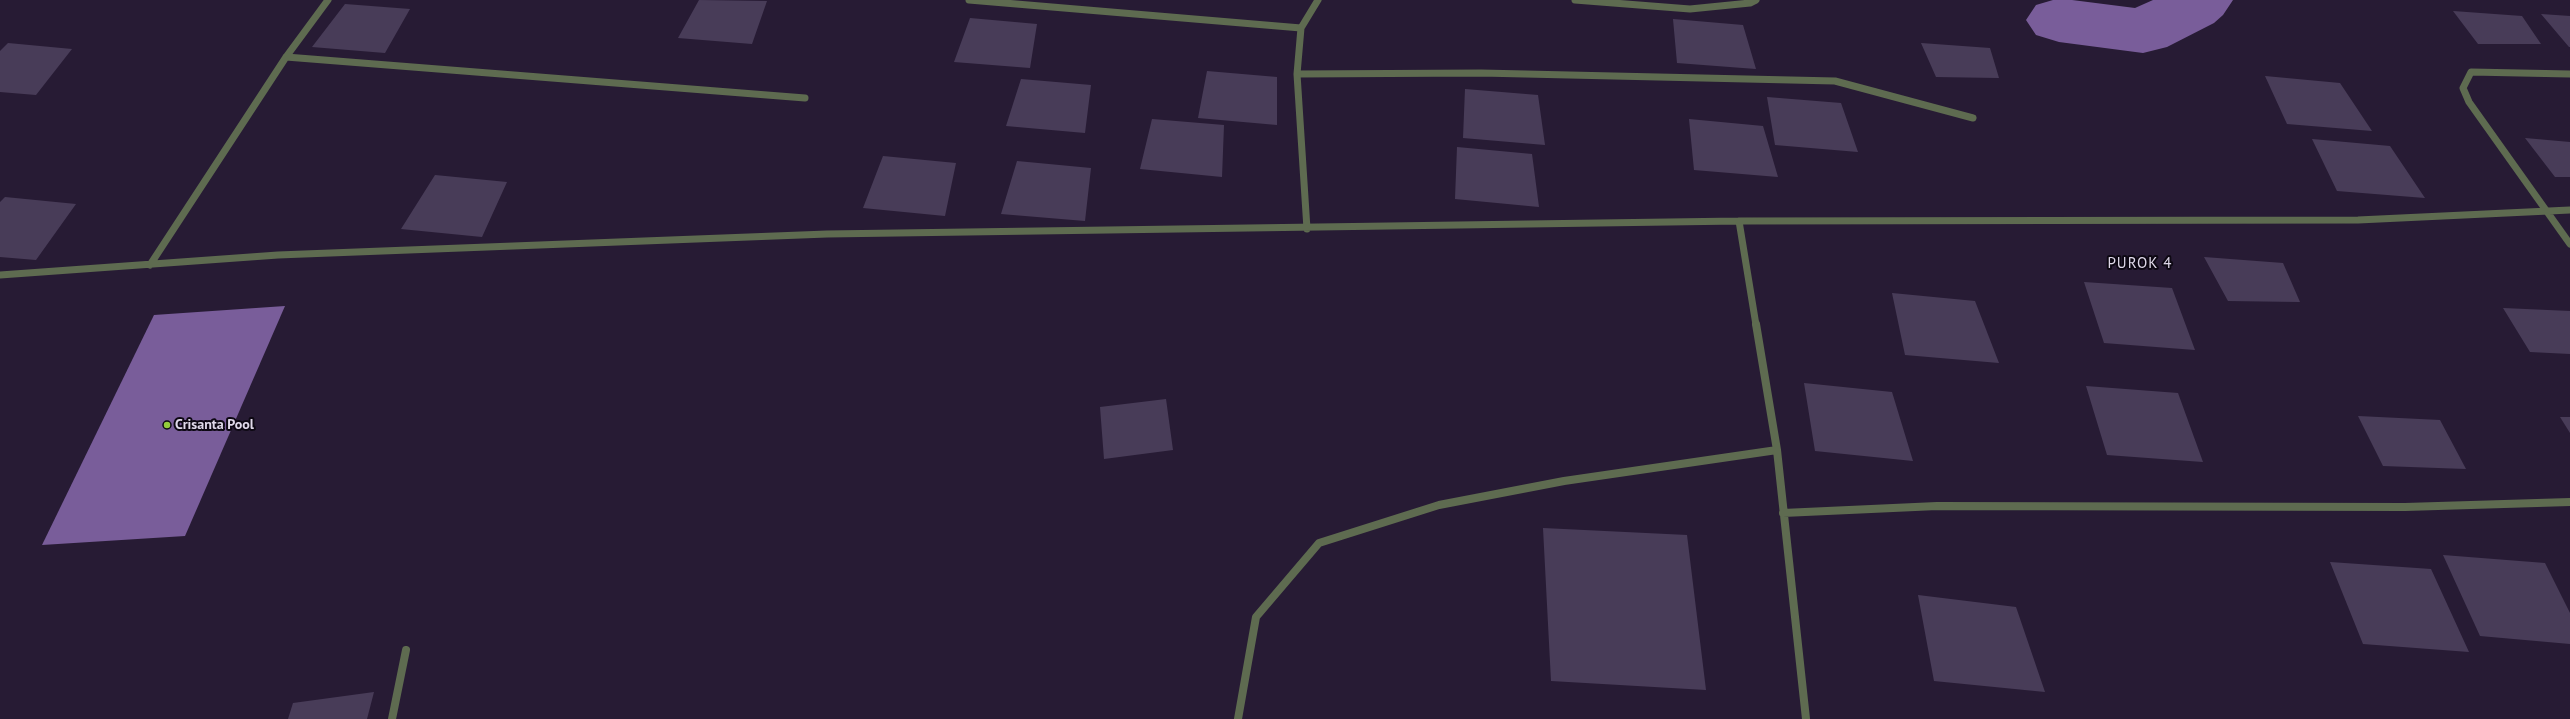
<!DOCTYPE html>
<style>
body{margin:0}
canvas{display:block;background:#271b34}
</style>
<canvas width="2570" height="719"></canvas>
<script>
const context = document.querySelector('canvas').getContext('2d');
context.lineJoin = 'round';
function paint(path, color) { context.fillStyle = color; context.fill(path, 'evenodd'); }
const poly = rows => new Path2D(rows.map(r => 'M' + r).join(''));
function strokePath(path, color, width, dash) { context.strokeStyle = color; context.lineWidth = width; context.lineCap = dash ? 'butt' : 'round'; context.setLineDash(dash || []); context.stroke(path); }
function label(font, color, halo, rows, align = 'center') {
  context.font = font + ' "PT Sans",sans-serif'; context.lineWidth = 4; context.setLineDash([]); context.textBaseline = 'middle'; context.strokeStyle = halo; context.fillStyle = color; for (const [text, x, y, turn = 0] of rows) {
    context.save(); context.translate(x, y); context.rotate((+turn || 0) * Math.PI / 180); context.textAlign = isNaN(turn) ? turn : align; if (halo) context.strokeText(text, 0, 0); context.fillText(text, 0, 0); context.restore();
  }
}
const water = poly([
 [285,306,185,536,42,545,154,315]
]);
const river = poly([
 [2053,0,2072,0,2135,8,2153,0,2233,0,2223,15,2214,23,2167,47,2143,53,2059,42,2036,35,2026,20,2036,5,2053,0]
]);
const building = poly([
 [699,0,767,1,752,44,678,38],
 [345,4,410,9,385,53,312,47],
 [2453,11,2522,16,2541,44,2478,44],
 [2541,14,2570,16,2570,47,2569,47],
 [970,18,1037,24,1030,68,954,62],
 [1673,19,1743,25,1756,69,1677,63],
 [8,43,72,49,36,95,0,92,0,51],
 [1921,43,1990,48,1999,78,1936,77],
 [1207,71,1277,77,1277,125,1198,118],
 [2265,76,2340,83,2372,131,2287,124],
 [1021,79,1091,85,1085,133,1006,126],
 [1465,89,1538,95,1545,145,1463,138],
 [1767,97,1841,103,1858,152,1775,145],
 [1152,119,1224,125,1222,177,1140,169],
 [1689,119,1763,126,1778,177,1694,170],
 [2525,138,2570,142,2570,177,2555,177],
 [2312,139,2390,146,2425,198,2337,191],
 [1457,147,1532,154,1539,207,1455,199],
 [883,156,956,163,945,216,863,208],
 [1017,161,1091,168,1085,221,1001,214],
 [435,175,507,182,482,237,401,229],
 [5,197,76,204,36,260,0,257,0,202],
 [2204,257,2283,263,2300,302,2228,301],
 [2084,282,2172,288,2195,350,2104,343],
 [1892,293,1975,301,1999,363,1905,355],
 [2503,308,2570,311,2570,354,2530,352],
 [1804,383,1892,392,1913,461,1815,451],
 [2086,386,2178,393,2203,462,2107,455],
 [1166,399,1173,450,1104,459,1100,407],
 [2358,416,2440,420,2466,469,2383,466],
 [2560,417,2570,417,2570,433],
 [1543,528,1687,535,1706,690,1551,681],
 [2443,555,2545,563,2570,613,2570,644,2480,636],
 [2330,562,2431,569,2469,652,2363,644],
 [1918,595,2016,607,2045,692,1934,681],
 [374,692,367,719,288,719,293,703]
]);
const minorFar1 = poly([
 [969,0,1301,28],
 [1575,0,1690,9,1750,3,1756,0],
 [286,57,805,98],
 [1297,74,1481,73,1835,81,1973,118],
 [2570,74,2471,72,2463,88,2469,102,2570,244],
 [1739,221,1756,325],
 [1307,229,1297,74,1301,28,1318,0],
 [150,265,286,57,328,0],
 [0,275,278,255,827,234,1739,221,2358,220,2570,210]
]);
const minor = poly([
 [1756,324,1777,450,1806,719],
 [1783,513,1937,506,2405,507,2570,502],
 [392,719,406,650],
 [1238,719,1256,617,1319,543,1439,505,1564,481,1777,450]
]);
const markers = [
 [167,425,4,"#94cc3c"]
];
const poiNames = [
 ["Crisanta Pool",175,425]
];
const neighbourhoodNames = [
 ["PUROK 4",2140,264]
];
paint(water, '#795d9a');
paint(river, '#795d9a');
paint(building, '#483c58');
strokePath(minorFar1, '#5e6b50', 7);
strokePath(minor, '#5e6b50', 8);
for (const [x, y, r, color] of markers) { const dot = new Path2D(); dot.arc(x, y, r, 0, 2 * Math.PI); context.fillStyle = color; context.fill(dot); strokePath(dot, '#0d0813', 1.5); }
label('bold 14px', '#e0d9ea', '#0d0813', poiNames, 'left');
context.letterSpacing = '1px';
label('15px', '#e0d9ea', '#0d0813', neighbourhoodNames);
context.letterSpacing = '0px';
</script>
